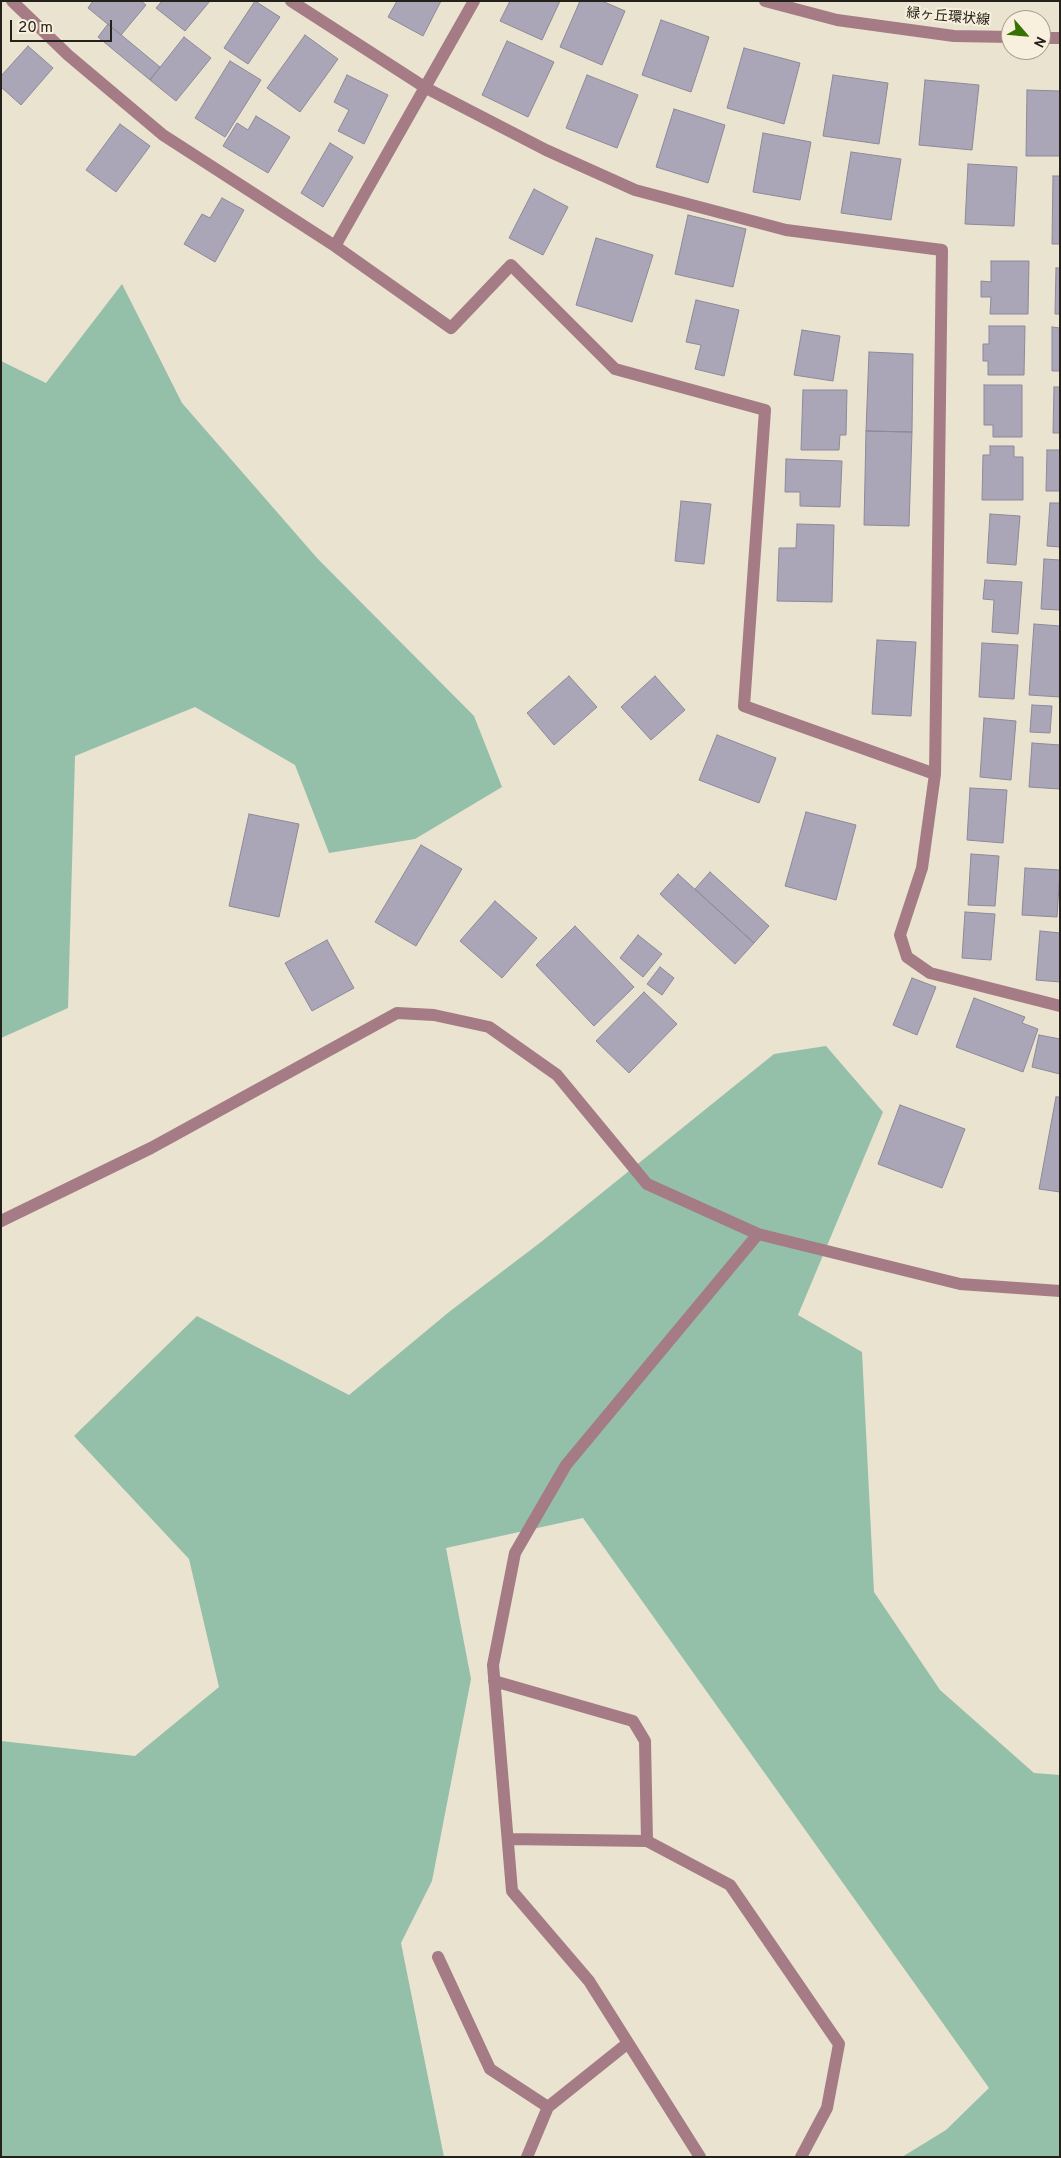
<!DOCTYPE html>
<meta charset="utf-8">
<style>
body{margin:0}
#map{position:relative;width:1061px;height:2158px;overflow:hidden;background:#eae3d0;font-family:Overpass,sans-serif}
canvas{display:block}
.frame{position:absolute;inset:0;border:2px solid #24211a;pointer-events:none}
.north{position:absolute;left:1001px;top:10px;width:50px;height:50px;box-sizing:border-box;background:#f8f0dd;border:1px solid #a39d8f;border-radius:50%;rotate:117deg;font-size:14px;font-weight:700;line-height:20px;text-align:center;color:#24211a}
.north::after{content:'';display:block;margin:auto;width:18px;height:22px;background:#377102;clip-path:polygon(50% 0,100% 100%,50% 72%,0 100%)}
.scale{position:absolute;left:10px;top:20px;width:102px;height:22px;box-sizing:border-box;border:2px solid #24211a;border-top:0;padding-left:6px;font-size:15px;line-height:18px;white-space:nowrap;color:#24211a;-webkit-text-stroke:4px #f8f0dd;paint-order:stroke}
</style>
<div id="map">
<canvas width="1061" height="2158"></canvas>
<div class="frame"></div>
<div class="north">N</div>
<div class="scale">20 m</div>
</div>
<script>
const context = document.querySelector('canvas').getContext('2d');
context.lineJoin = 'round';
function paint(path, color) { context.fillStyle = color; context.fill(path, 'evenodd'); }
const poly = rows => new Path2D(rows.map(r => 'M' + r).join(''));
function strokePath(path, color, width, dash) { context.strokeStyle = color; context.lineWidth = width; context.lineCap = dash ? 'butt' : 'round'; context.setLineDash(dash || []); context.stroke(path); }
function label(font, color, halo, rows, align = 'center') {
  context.font = font + ' Overpass,"Noto Sans JP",sans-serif'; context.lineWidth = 4; context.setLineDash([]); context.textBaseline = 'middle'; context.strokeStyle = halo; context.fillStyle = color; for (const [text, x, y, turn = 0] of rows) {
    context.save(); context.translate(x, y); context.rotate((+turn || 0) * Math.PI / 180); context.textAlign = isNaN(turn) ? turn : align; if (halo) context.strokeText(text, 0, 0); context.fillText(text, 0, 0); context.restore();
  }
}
const green = poly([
 [122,284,182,403,317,558,474,716,502,787,415,839,329,853,295,765,195,707,75,756,68,1008,1,1038,1,361,46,383],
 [826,1046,883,1112,798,1315,862,1352,874,1592,940,1690,1034,1773,1060,1775,1060,2157,902,2157,946,2130,989,2088,583,1518,446,1548,471,1679,432,1881,401,1943,444,2157,1,2157,1,1741,135,1756,219,1687,189,1559,74,1436,197,1316,349,1395,449,1312,541,1242,774,1054]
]);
const building = poly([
 [93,1,141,1,146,5,121,35,88,8,93,1],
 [162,1,210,1,185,31,156,8,162,1],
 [255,1,280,17,248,64,224,48,255,1],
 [397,1,441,1,423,36,388,17,397,1],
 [510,1,560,1,542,40,500,21,510,1],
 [580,1,602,1,625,11,602,65,560,47,580,1],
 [661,20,709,37,691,92,642,75,661,20],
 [108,24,160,67,150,80,98,37,108,24],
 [305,35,338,59,300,112,267,88,305,35],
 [184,37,211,58,176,101,150,80,184,37],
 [507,41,554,62,528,117,482,95,507,41],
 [28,46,53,68,21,105,1,87,1,76,28,46],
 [744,48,800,63,784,124,727,108,744,48],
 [230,61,261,80,225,137,195,118,230,61],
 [347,75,388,95,364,144,338,131,349,110,334,102,347,75],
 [587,75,638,95,617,148,566,128,587,75],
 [833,75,888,83,879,144,823,136,833,75],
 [925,80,979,85,972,150,919,145,925,80],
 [1027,90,1060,91,1060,156,1026,156,1027,90],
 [674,109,725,125,708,183,656,167,674,109],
 [256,116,290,137,268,173,223,146,237,123,248,130,256,116],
 [120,124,150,146,116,192,86,170,120,124],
 [763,133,811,142,800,200,753,192,763,133],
 [330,143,353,157,323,207,301,193,330,143],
 [851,152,901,159,891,220,841,213,851,152],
 [968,164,1017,167,1014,226,965,224,968,164],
 [1053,176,1060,176,1060,244,1052,244,1053,176],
 [534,189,568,207,543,255,509,238,534,189],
 [222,198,244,210,215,262,184,244,202,214,210,218,222,198],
 [688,215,746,229,733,287,675,274,688,215],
 [596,238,653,255,632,322,576,305,596,238],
 [991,261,1029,261,1028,314,990,314,991,297,981,297,981,281,991,282,991,261],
 [1056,268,1060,268,1060,314,1055,314,1056,268],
 [696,300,739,310,724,376,695,369,701,345,686,342,696,300],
 [989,326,1025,326,1024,375,988,375,988,361,983,361,983,344,989,344,989,326],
 [1052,327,1060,328,1060,371,1052,371,1052,327],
 [802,330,840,336,833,381,794,375,802,330],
 [869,352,913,354,912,432,866,431,869,352],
 [984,385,1022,385,1022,437,993,437,993,425,984,425,984,385],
 [1054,387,1060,387,1060,433,1053,433,1054,387],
 [803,390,847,390,846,435,840,435,839,450,801,450,803,390],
 [866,431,912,432,909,526,864,525,866,431],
 [990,446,1014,446,1014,457,1023,457,1023,500,982,500,983,455,990,455,990,446],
 [1047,450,1060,450,1060,491,1046,491,1047,450],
 [786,459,842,461,840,507,800,506,800,492,785,492,786,459],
 [681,501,711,504,704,564,675,561,681,501],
 [1050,503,1060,503,1060,547,1047,546,1050,503],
 [990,514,1020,516,1016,565,987,563,990,514],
 [797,524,834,525,832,602,777,601,779,548,796,548,797,524],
 [1044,559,1060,560,1060,610,1041,609,1044,559],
 [985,580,1022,582,1018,634,992,632,994,600,983,599,985,580],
 [1034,624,1060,626,1060,697,1029,695,1034,624],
 [877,640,916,642,911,716,872,714,877,640],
 [982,643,1018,645,1014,699,979,697,982,643],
 [569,676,597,707,554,745,527,713,569,676],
 [655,676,685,710,651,740,621,707,655,676],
 [1032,705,1052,706,1050,733,1030,732,1032,705],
 [984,718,1016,721,1011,780,980,777,984,718],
 [717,735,776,758,759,803,699,780,717,735],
 [1032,743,1060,745,1060,789,1029,787,1032,743],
 [970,788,1007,790,1003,843,967,840,970,788],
 [806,812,856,825,836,900,785,886,806,812],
 [249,814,299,824,279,917,229,906,249,814],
 [421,845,462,869,416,946,375,922,421,845],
 [971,854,999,856,995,906,968,905,971,854],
 [1025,868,1060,870,1057,917,1022,915,1025,868],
 [710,872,769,926,754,943,695,889,710,872],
 [678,874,754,943,735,964,660,894,678,874],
 [495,901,537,938,502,978,460,941,495,901],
 [965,912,995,914,991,960,962,958,965,912],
 [575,926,634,987,594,1026,536,965,575,926],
 [1040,931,1060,933,1060,982,1036,980,1040,931],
 [638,935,662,954,643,977,620,958,638,935],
 [327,940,354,988,312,1011,285,963,327,940],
 [660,967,674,978,662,995,647,984,660,967],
 [912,978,936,987,917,1035,893,1025,912,978],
 [644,992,677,1024,629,1073,596,1041,644,992],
 [974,998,1025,1017,1022,1023,1038,1029,1023,1072,956,1047,974,998],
 [1039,1035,1060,1039,1060,1074,1032,1067,1039,1035],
 [1056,1097,1060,1097,1060,1192,1039,1189,1056,1097],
 [900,1105,965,1129,942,1188,878,1164,900,1105]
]);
const minor = poly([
 [12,1,68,55,163,135,335,246,451,328,511,265,615,369,765,410,744,706,935,774],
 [291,1,426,88,546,150,635,190,786,230,942,250,935,774,922,868,900,935,907,957,930,973,1060,1006],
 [765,1,837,20,954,36,1011,37],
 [1041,38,1060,38],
 [335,246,474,1],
 [1,1221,151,1148,397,1013,434,1015,489,1027,557,1075,647,1184,758,1234,960,1284,1060,1291],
 [494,1681,633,1721,645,1741,647,1841],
 [508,1839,647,1841,730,1885,839,2044,827,2108,801,2157],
 [438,1957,490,2069,548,2107],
 [527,2157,548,2107,628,2043],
 [700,2157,589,1981,512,1891,493,1665,515,1553,566,1465,758,1234]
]);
const streetNames = [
 ["緑ヶ丘環状線",948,18,5]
];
paint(green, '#94bfa9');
paint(building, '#aaa6b8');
strokePath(building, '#8c899a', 1);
strokePath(minor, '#a57b85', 12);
label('14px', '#24211a', '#f8f0dd', streetNames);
</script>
